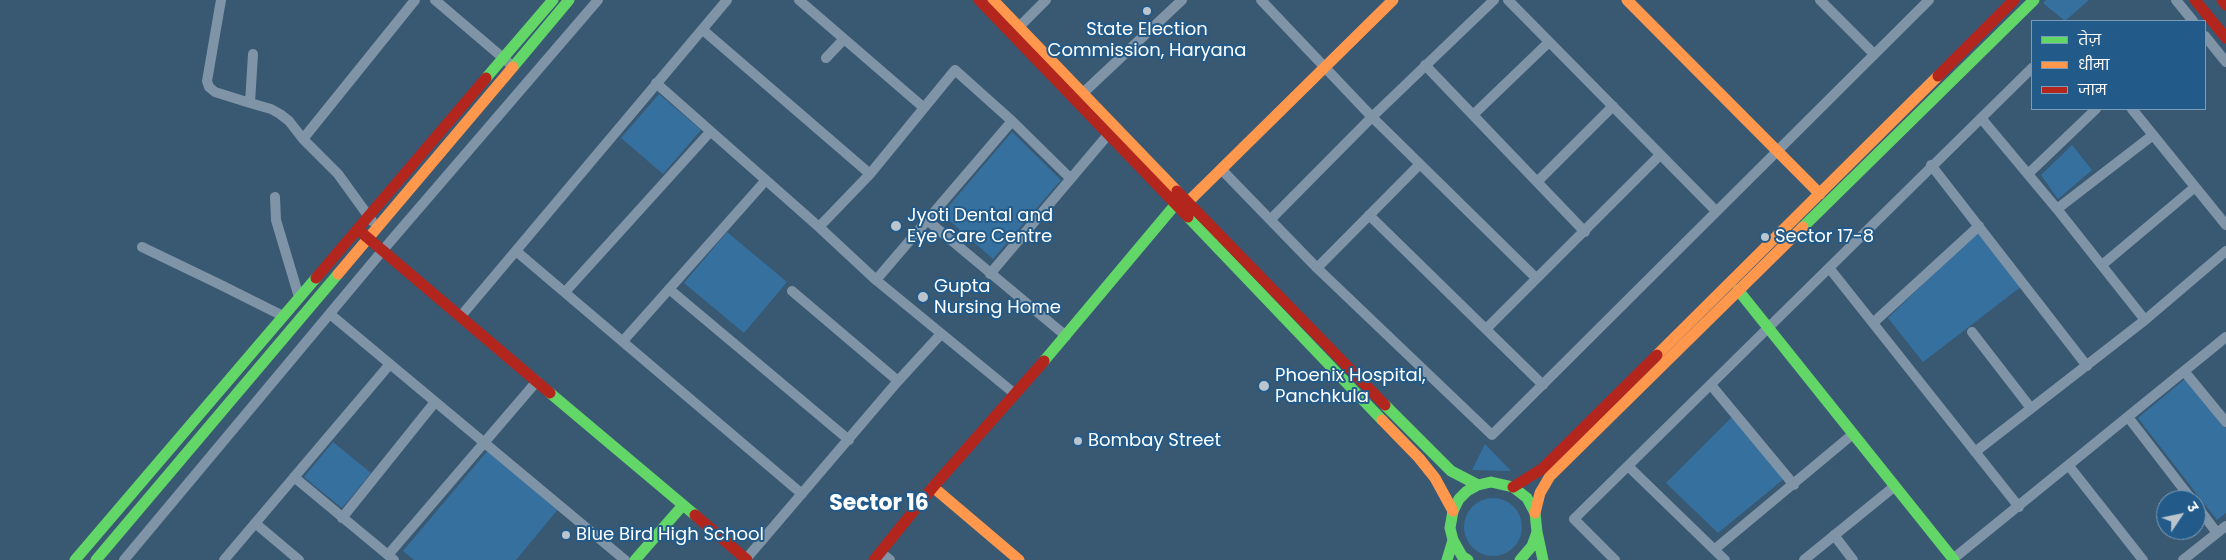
<!DOCTYPE html>
<meta charset="utf-8">
<style>
body{margin:0}
#map{position:relative;width:2226px;height:560px;overflow:hidden;background:#395872;font-family:Poppins,"Noto Sans Devanagari",sans-serif}
canvas{display:block}
.legend{position:absolute;left:2031px;top:20px;width:175px;height:90px;box-sizing:border-box;background:#225a89;border:1px solid #7a9cb8;margin:0;padding:6px 9px;list-style:none;font-size:15px;color:#fff}
.legend li{display:flex;align-items:center;gap:10px;height:25px}
.legend b{width:25px;border:1px solid #7a9cb8}
.north{position:absolute;left:2156px;top:490px;width:50px;height:50px;box-sizing:border-box;background:#225a89;border:1px solid #7a9cb8;border-radius:50%;rotate:56deg;font-size:14px;font-weight:700;line-height:20px;text-align:center;color:#fff}
.north::after{content:'';display:block;margin:auto;width:18px;height:22px;background:#bac5ce;clip-path:polygon(50% 0,100% 100%,50% 72%,0 100%)}
</style>
<div id="map">
<canvas width="2226" height="560"></canvas>
<ul class="legend">
<li><b style="height:6px;background:#63d668"></b>तेज़</li>
<li><b style="height:6px;background:#ff974d"></b>धीमा</li>
<li><b style="height:6px;background:#b3261e"></b>जाम</li>
</ul>
<div class="north">उ</div>
</div>
<script>
const context = document.querySelector('canvas').getContext('2d');
context.lineJoin = 'round';
function paint(path, color) { context.fillStyle = color; context.fill(path, 'evenodd'); }
const poly = rows => new Path2D(rows.map(r => 'M' + r).join(''));
function strokePath(path, color, width, dash) { context.strokeStyle = color; context.lineWidth = width; context.lineCap = dash ? 'butt' : 'round'; context.setLineDash(dash || []); context.stroke(path); }
function label(font, color, halo, rows, align = 'center') {
  context.font = font + ' Poppins,sans-serif'; context.lineWidth = 4; context.setLineDash([]); context.textBaseline = 'middle'; context.strokeStyle = halo; context.fillStyle = color; for (const [text, x, y, turn = 0] of rows) {
    context.save(); context.translate(x, y); context.rotate((+turn || 0) * Math.PI / 180); context.textAlign = isNaN(turn) ? turn : align; if (halo) context.strokeText(text, 0, 0); context.fillText(text, 0, 0); context.restore();
  }
}
const green = poly([
 [2046,0,2089,0,2065,21,2043,3],
 [659,94,701,130,663,174,621,138],
 [1012,132,1061,180,993,259,942,214],
 [2072,145,2092,170,2058,199,2041,175],
 [1978,231,2022,286,1923,362,1888,318],
 [727,232,787,282,744,333,684,283],
 [2186,378,2226,428,2226,513,2217,520,2138,418],
 [1733,416,1785,478,1718,533,1666,483],
 [333,442,371,473,342,508,304,477],
 [1485,444,1511,471,1472,470],
 [489,449,559,508,516,560,414,560,403,551],
 '1464 527a29 29 0 1 1 58 0a29 29 0 1 1-58 0Z'
]);
const street = poly([
 [221,0,207,81,209,87,215,92,250,103],
 [435,0,509,63],
 [799,0,923,107],
 [1261,0,1372,117,1536,278],
 [1508,0,1716,211],
 [1820,0,1874,54],
 [2176,0,2193,21],
 [703,30,870,174],
 [1014,32,1046,0],
 [2205,36,2226,62],
 [253,54,250,103,271,109,280,114,289,121,303,139],
 [826,58,844,39],
 [1425,65,1585,232],
 [656,83,819,227,876,280,1015,394],
 [1083,93,1182,0],
 [2132,109,2226,225],
 [1473,115,1549,42],
 [1981,118,2057,209,2145,320],
 [1931,165,2087,366],
 [1221,169,1317,268,1492,435,1929,0],
 [2028,174,2096,109],
 [1537,182,1613,106],
 [275,197,276,220,299,297],
 [2057,209,2153,135],
 [1369,215,1543,385],
 [1271,219,1372,117,1494,0],
 [927,220,1066,336],
 [372,221,338,174,303,139,415,0],
 [819,227,870,174,955,70,1012,121,1070,178],
 [142,247,219,284,283,316],
 [516,251,802,494],
 [2102,265,2195,187],
 [1317,268,1420,164],
 [1830,269,2019,507],
 [990,274,1112,130],
 [876,280,1012,121],
 [669,289,849,440],
 [566,291,710,132],
 [792,291,898,381],
 [330,314,625,560],
 [461,316,727,0],
 [1873,323,1979,226],
 [1486,329,1660,155],
 [1972,332,2030,407],
 [623,341,766,180],
 [2184,371,2226,422],
 [1711,385,1794,485],
 [2128,417,2192,500],
 [1975,452,2145,320,2226,251],
 [1628,466,1725,560],
 [2069,466,2143,560],
 [294,477,394,560],
 [2196,505,2217,533],
 [342,518,435,402],
 [255,523,299,560],
 [1834,535,1853,560],
 [1715,549,1853,434],
 [880,552,890,560],
 [388,555,537,381],
 [746,559,898,381,941,334],
 [1953,559,2226,337],
 [124,560,383,250,598,0],
 [224,560,390,364],
 [1615,560,1574,519,2032,68],
 [1804,560,1895,486],
 [2183,560,2226,526]
]);
const fast = poly([
 [513,67,569,0],
 [486,78,553,0],
 [1188,217,1382,420],
 [1803,227,2034,0],
 [1738,290,1954,560],
 [1044,361,1175,205,1188,202,1193,197],
 [550,393,695,515],
 [1385,405,1451,471,1478,485],
 [1537,532,1543,560],
 [75,560,316,278],
 [96,560,338,274],
 [635,560,683,505],
 [1447,560,1453,540],
 [1468,560,1462,556,1453,540,1450,528,1453,511,1459,499,1467,491,1478,485,1491,482,1513,487,1527,498,1535,513,1537,532,1532,546,1520,560]
]);
const slow = poly([
 [993,0,1177,191],
 [1627,0,1820,194],
 [1193,197,1393,0],
 [338,274,513,67],
 [1657,355,1938,76],
 [1382,420,1419,458,1435,478,1453,511],
 [933,487,1019,560],
 [1535,513,1540,493,1550,476,1803,227]
]);
const jam = poly([
 [979,0,1188,217],
 [2195,0,2226,38],
 [2222,0,2226,5],
 [1938,76,2014,0],
 [1177,191,1385,405],
 [362,233,550,393],
 [316,278,486,78],
 [1513,487,1542,469,1657,355],
 [695,515,747,560],
 [874,560,933,487,1044,361]
]);
const markers = [
 [1147,11,5,"#bac5ce"],
 [896,226,6,"#bac5ce"],
 [1765,237,5,"#bac5ce"],
 [923,297,6,"#bac5ce"],
 [1264,386,6,"#bac5ce"],
 [1078,441,5,"#bac5ce"],
 [566,535,5,"#bac5ce"]
];
const poiNames = [
 ["State Election",1147,30,"center"],
 ["Commission, Haryana",1147,51,"center"],
 ["Jyoti Dental and",907,216],
 ["Eye Care Centre",907,237],
 ["Sector 17-8",1775,237],
 ["Gupta",934,287],
 ["Nursing Home",934,308],
 ["Phoenix Hospital,",1275,376],
 ["Panchkula",1275,397],
 ["Bombay Street",1088,441],
 ["Blue Bird High School",576,535]
];
const districtNames = [
 ["Sector 16",879,504]
];
paint(green, '#36709f');
strokePath(street, '#8094a7', 10);
strokePath(fast, '#63d668', 11);
strokePath(slow, '#ff974d', 11);
strokePath(jam, '#b3261e', 11);
for (const [x, y, r, color] of markers) { const dot = new Path2D(); dot.arc(x, y, r, 0, 2 * Math.PI); context.fillStyle = color; context.fill(dot); strokePath(dot, '#225a89', 2); }
label('18px', '#fff', '#225a89', poiNames, 'left');
label('bold 22px', '#fff', '#225a89', districtNames);
</script>
